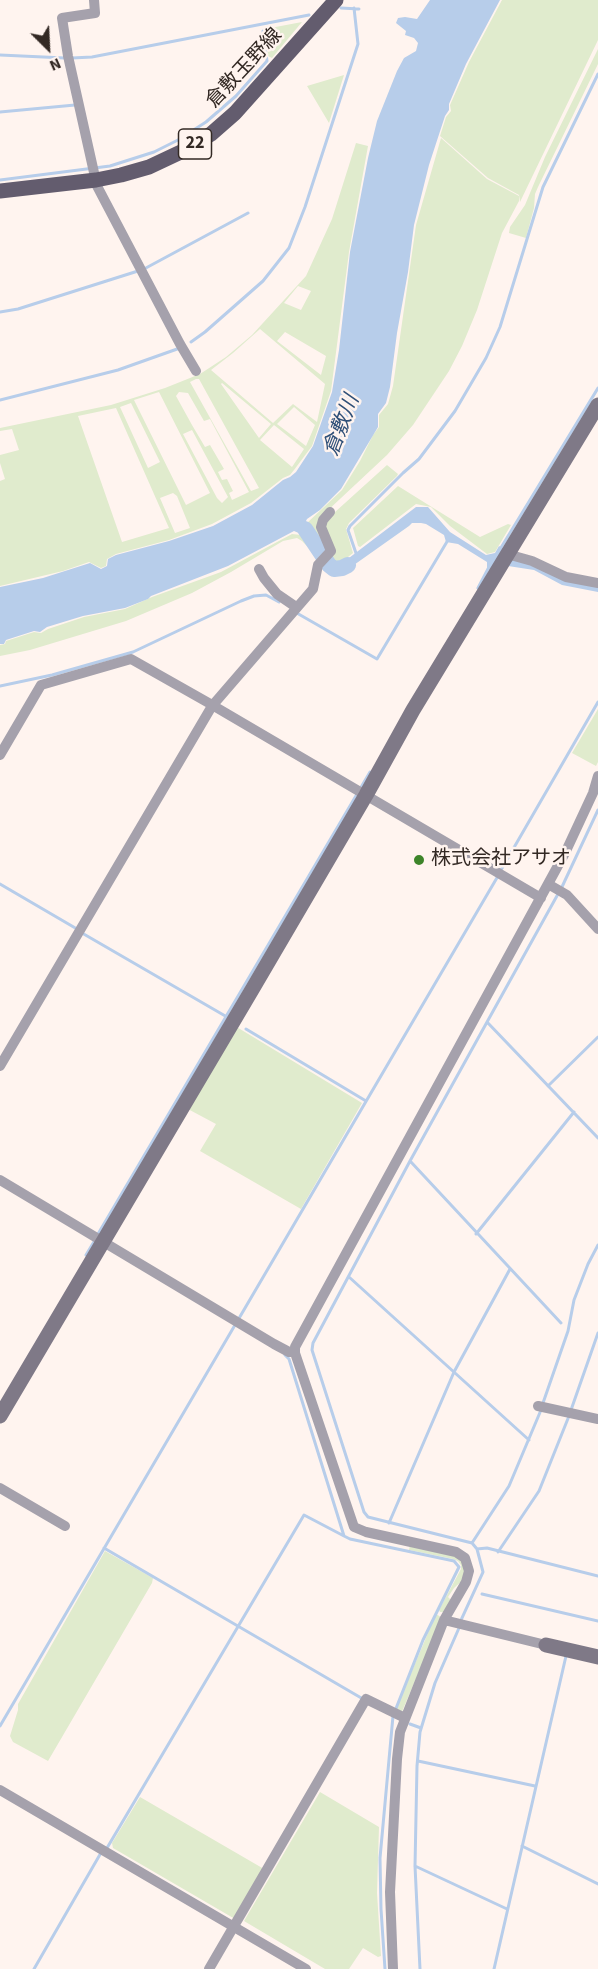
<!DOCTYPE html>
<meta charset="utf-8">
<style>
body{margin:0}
#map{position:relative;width:598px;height:1969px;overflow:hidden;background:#fff4ef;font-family:"Source Sans 3",sans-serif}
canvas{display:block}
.north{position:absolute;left:18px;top:18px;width:60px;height:60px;-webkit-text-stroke:4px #fff4ef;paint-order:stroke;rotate:156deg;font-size:16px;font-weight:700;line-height:24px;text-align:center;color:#332924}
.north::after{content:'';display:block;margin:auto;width:21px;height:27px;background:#332924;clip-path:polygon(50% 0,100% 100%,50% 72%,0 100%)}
</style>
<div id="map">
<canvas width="598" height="1969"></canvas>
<div class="north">N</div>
</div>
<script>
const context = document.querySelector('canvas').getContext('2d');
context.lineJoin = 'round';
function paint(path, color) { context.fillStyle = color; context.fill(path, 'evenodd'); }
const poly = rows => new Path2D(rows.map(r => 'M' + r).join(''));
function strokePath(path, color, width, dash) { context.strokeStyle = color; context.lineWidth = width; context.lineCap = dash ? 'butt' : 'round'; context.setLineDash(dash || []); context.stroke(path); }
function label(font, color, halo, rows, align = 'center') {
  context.font = font + ' "Source Sans 3","Noto Sans JP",sans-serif'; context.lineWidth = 5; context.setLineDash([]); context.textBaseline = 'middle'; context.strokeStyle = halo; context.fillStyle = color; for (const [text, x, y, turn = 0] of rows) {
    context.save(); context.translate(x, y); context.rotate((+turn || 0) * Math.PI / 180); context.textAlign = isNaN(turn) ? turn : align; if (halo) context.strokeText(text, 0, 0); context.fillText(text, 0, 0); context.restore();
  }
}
const green = poly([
 [502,0,598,0,598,40,520,202,519,195,488,178,440,136,446,117,451,111,450,105,469,62],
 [302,22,272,58,268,56,265,29],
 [598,49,598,64,538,187,535,194,534,208,526,238,509,233,510,227,525,205,545,157],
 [344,75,329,123,307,86],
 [441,138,487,179,519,196,519,201,502,233,477,310,462,346,449,371,413,425,387,455,325,513,324,544,322,545,320,544,319,540,307,523,342,490,360,461,373,435,379,427,379,415,388,404,393,386,416,225],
 [356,143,368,146,349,252,331,391,312,446,294,470,290,475,283,478,251,503,212,524,169,540,116,554,107,559,106,566,101,568,89,562,63,571,0,586,0,481,5,479,0,463,0,455,19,450,12,429,0,431,0,428,111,405,165,388,200,374,226,357,252,335,306,276,332,219],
 [298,286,311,291,301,310,284,303],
 [260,329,325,384,317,422,293,404,273,423,211,370,233,353],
 [285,332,326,356,321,375,277,341],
 [196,379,199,379,259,488,251,491,190,382],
 [222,383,271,424,259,438,221,384],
 [159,392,210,493,186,505,134,400],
 [179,392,188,393,204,421,210,419,249,492,232,500,229,493,233,491,227,479,222,480,218,472,224,469,210,445,205,447,192,425,176,396],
 [131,403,160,462,148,468,120,407],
 [294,407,315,425,306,446,277,424],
 [116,408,169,528,122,542,78,416],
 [274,425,304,449,292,467,260,440],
 [192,430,228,497,222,503,217,498,183,434],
 [173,493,177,496,190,528,175,533,160,498],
 [387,465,398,474,397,476,349,523,346,529,353,553,343,561,333,562,329,557,324,522],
 [398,486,480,537,508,524,511,525,495,552,487,554,450,526,431,507,416,504,360,547,358,546,353,528],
 [292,534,301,535,313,549,311,550,302,541,297,538,283,541,231,572,192,593,126,621,30,650,0,656,0,645,5,644,6,641,34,632,41,633,48,629,84,617,125,609,152,597,221,572],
 [598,709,598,762,596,766,572,753],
 [235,1026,362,1103,301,1209,200,1151,216,1124,186,1108],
 [410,1545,449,1553,464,1562,464,1579,454,1588,448,1597,451,1600,444,1612,440,1612,439,1610,461,1569,461,1565,458,1561,453,1559,409,1550],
 [105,1551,153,1578,152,1583,48,1761,13,1742,10,1736,18,1710,18,1704],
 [436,1614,441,1617,441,1619,401,1714,395,1711],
 [320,1792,379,1827,377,1893,381,1956,378,1957,363,1948,349,1969,325,1969,244,1921],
 [140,1797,264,1869,235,1919,113,1848,112,1843]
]);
const water = poly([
 [430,0,500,0,466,64,449,104,449,110,445,116,429,165,414,225,408,272,397,333,390,387,386,403,378,414,378,427,341,489,320,510,307,519,305,523,319,541,319,545,315,548,312,546,301,534,294,531,228,566,151,596,148,599,125,608,83,616,47,627,40,632,34,631,6,640,4,644,0,644,0,587,43,578,90,563,101,569,107,566,108,559,116,555,169,541,213,526,252,505,283,480,290,477,296,472,313,446,332,392,339,350,350,252,368,158,377,121,397,71,404,58,416,51,418,43,414,38,405,35,406,31,396,23,398,18,405,17,417,19],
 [416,507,428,507,450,532,486,555,495,553,499,546,534,565,598,586,598,592,562,585,534,570,508,566,490,570,487,568,487,562,458,544,446,542,444,535,426,524,421,523,412,523,409,526,344,572,333,573,328,568,330,563,339,564,345,561]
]);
const stream = poly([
 [341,8,359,9],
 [0,55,65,58],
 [72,58,92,57,309,15],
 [0,112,75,105],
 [0,180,110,166,154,152,178,140,206,122,236,96,267,61,263,31],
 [144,269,248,213],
 [0,312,18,309,138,271],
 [191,342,205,332,263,281,289,248,305,207,358,44,354,8],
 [0,400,118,370,180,348],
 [499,551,598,388],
 [357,556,348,530,350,526,403,473,419,459,455,411,486,358,500,327,543,187,598,74],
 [478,588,489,567],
 [295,612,377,659,448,540],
 [0,686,52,675,133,652,241,601,254,596,266,595,279,602],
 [501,870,598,702],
 [0,884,77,929],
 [561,889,598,810],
 [82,933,227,1017],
 [487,1022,598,1138],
 [246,1029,366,1101],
 [548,1086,598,1037],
 [411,1162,561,1323],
 [98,1234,370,772],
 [476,1234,574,1112],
 [86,1255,95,1240],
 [349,1277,529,1440],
 [238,1320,498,876],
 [285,1355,289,1359,344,1536,350,1539,454,1561,459,1567,423,1640,393,1716,380,1858,381,1909,385,1969],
 [543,1403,568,1331,574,1300,588,1264,598,1245],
 [571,1410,598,1333],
 [389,1523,454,1372,510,1269],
 [472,1543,509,1486,541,1410],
 [104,1548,363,1699],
 [477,1549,487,1548,598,1576],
 [498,1552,539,1491,569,1416],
 [482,1594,598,1621],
 [461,1620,483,1572,477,1549,472,1543,368,1517,364,1512,312,1350,313,1343,410,1161,558,894],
 [410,1724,421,1728],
 [0,1726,235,1325],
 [418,1761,535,1786],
 [522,1846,598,1884],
 [107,1848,304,1515,344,1536],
 [415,1866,507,1909],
 [34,1969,102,1851],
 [420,1969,415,1866,417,1766,420,1732,435,1683,459,1628],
 [494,1969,566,1656]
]);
const river = poly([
 [305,529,329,565,334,569,342,568,348,565]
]);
const street = poly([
 [94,0,95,13,62,18,68,56,97,186,180,344,196,371],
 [507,554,532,561,566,577,598,583],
 [259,569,264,578,277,594,296,607],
 [0,755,41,685,131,659,207,702,541,898],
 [548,884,567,895,598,929],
 [0,1066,212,706,313,589,318,565,331,551,321,527,323,520,330,512],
 [0,1180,274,1344,289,1352,295,1351],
 [538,1406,598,1419],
 [0,1488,65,1526],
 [444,1620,546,1645],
 [0,1790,306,1969],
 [209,1969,366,1699,405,1718],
 [393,1969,390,1892,397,1759,400,1732,444,1620,466,1582,469,1571,465,1558,456,1552,366,1532,354,1527,295,1353,295,1347,566,851,593,793,598,776]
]);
const secondary = poly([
 [0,1416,253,988,366,795,413,710,598,405],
 [546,1645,598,1657]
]);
const primary = poly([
 [0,191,96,180,121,175,149,167,183,151,211,134,235,113,336,0]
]);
const markers = [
 [419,860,6,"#3d8429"]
];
const shields = [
 [195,144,33]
];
const shieldNames = [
 ["22",195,144]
];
const streetNames = [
 ["倉敷玉野線",245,69,-47]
];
const poiNames = [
 ["株式会社アサオ",431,860]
];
const waterNames = [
 ["倉敷川",343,426,-69]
];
paint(green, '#e0ebcd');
paint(water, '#b7cdea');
strokePath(stream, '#b7cdea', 3);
strokePath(river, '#b7cdea', 16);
strokePath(street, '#a5a1ac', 10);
strokePath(secondary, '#7f7987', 15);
strokePath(primary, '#635c6e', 15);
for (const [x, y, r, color] of markers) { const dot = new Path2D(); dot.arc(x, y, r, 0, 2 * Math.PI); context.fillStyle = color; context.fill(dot); strokePath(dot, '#fff4ef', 2); }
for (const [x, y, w] of shields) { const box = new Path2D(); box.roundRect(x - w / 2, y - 15, w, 30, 4.5); context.fillStyle = '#fff4ef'; context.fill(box); strokePath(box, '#332924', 1.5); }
label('bold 18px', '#332924', null, shieldNames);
label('20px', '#332924', '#fff4ef', streetNames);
label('20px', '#332924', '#fff4ef', poiNames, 'left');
label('italic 21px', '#305078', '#fff4ef', waterNames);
</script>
